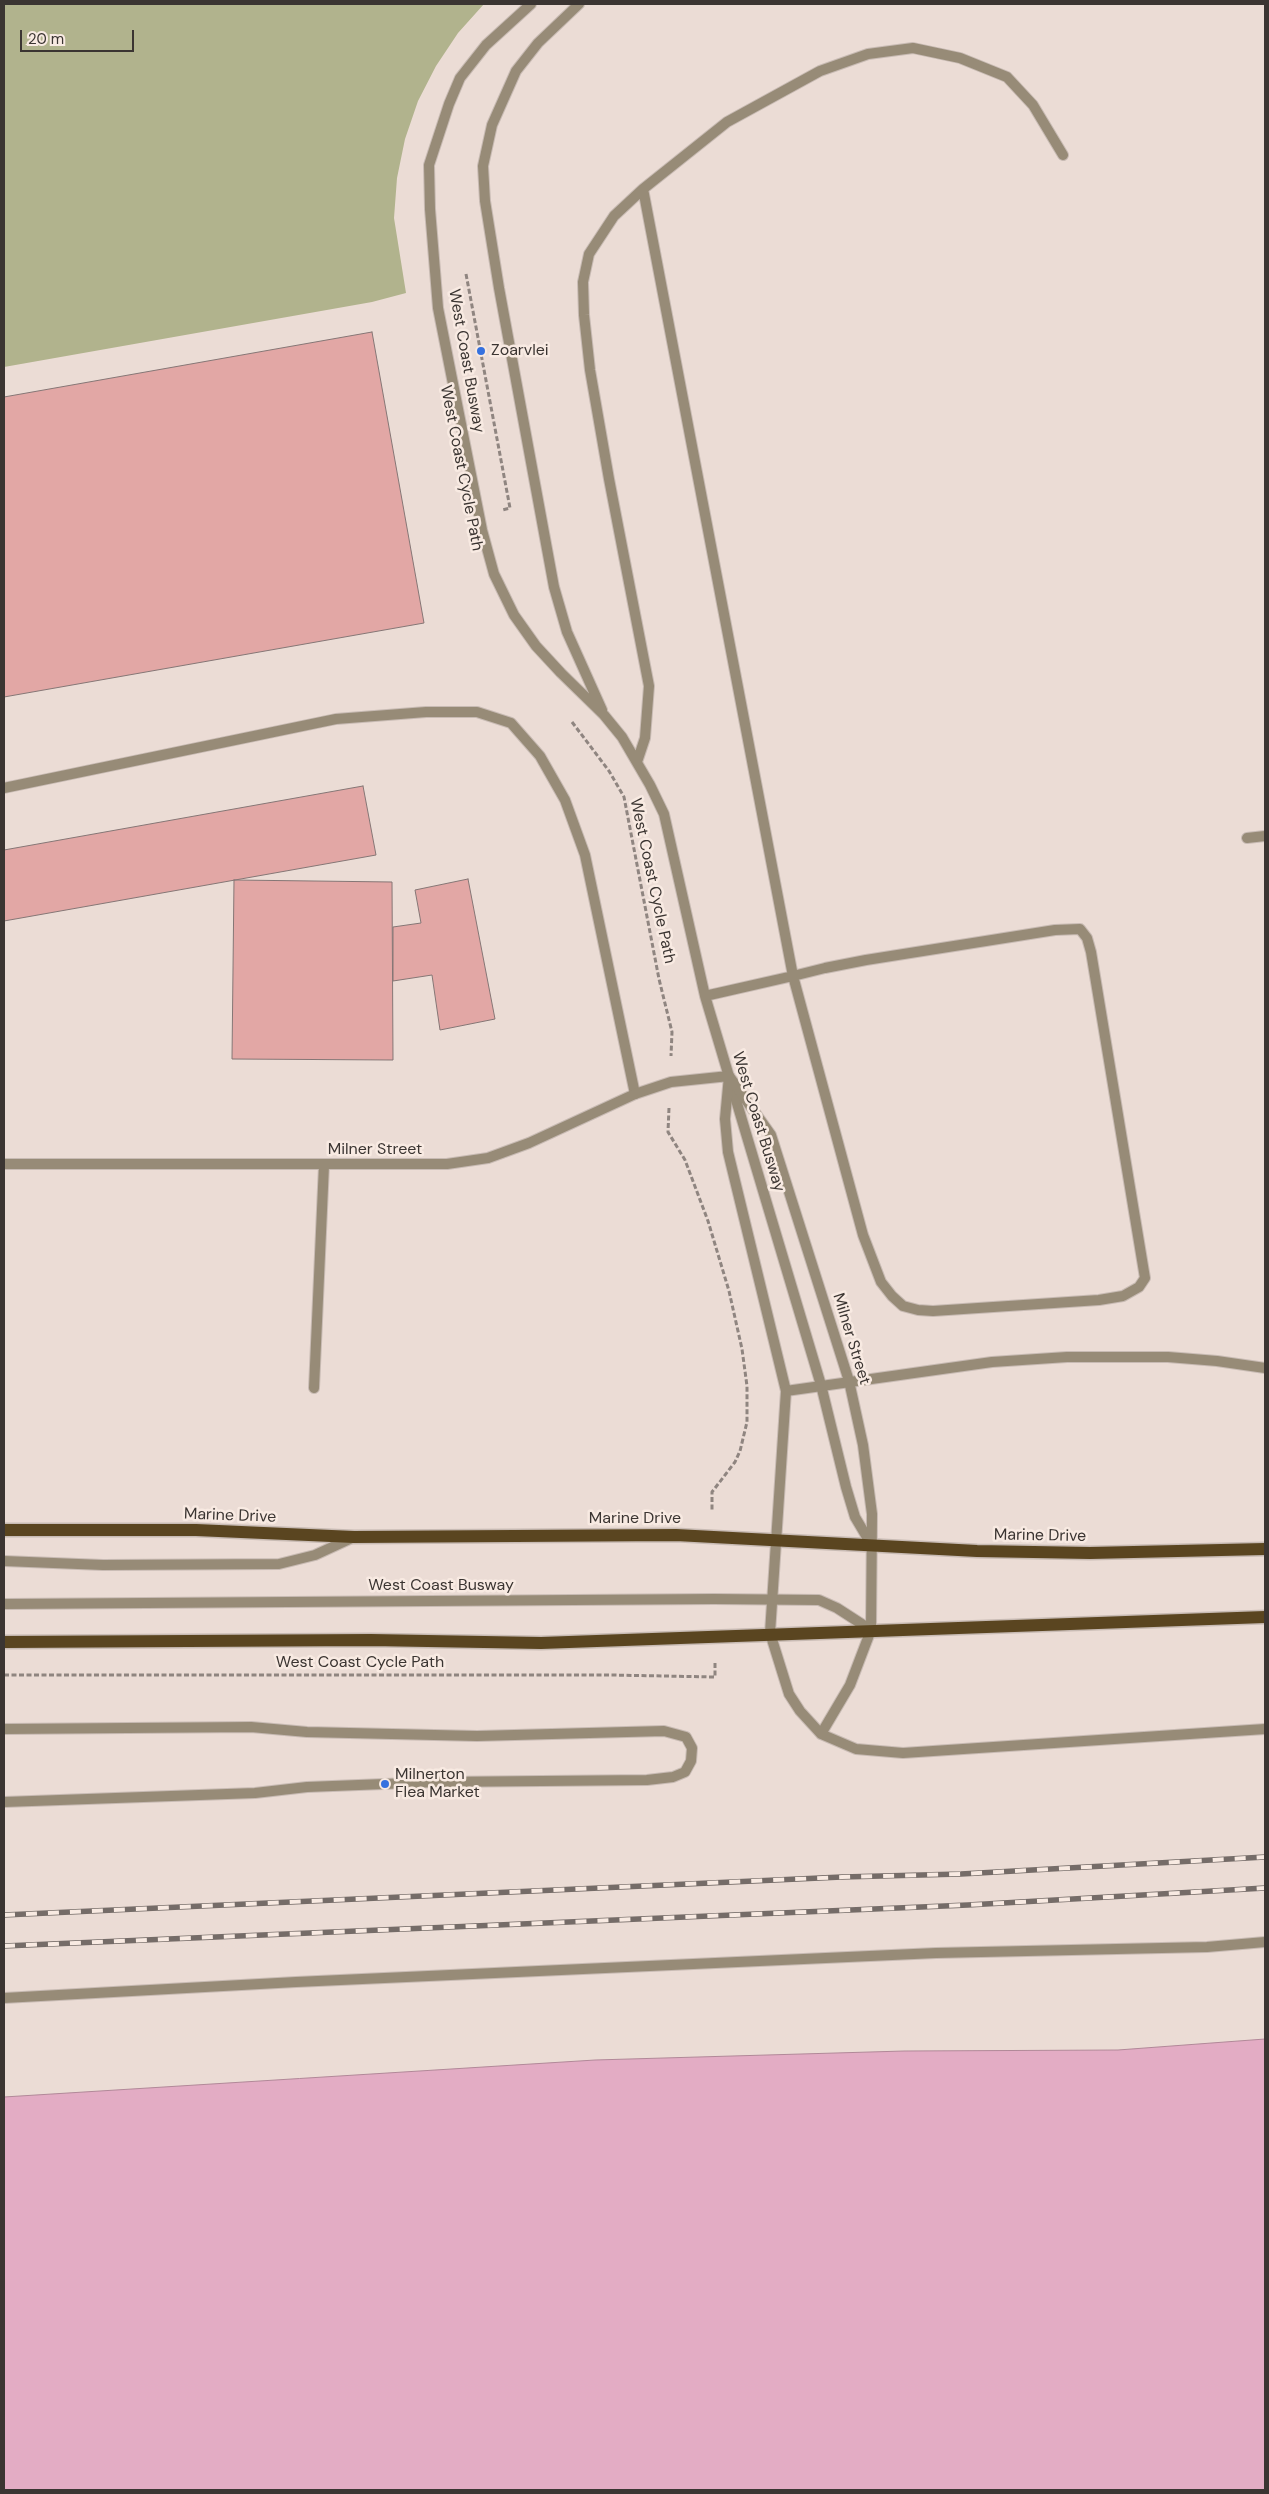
<!DOCTYPE html>
<style>
body{margin:0}
#map{position:relative;width:1269px;height:2494px;overflow:hidden;background:#ebdcd5;font-family:"DM Sans",sans-serif}
canvas{display:block}
.frame{position:absolute;inset:0;border:5px solid #3b3532;pointer-events:none}
.scale{position:absolute;left:20px;top:30px;width:114px;height:22px;box-sizing:border-box;border:2px solid #3b3532;border-top:0;padding-left:6px;font-size:15px;line-height:18px;white-space:nowrap;color:#3b3532;-webkit-text-stroke:4px #f8eae2;paint-order:stroke}
</style>
<div id="map">
<canvas width="1269" height="2494"></canvas>
<div class="frame"></div>
<div class="scale">20 m</div>
</div>
<script>
const context = document.querySelector('canvas').getContext('2d');
context.lineJoin = 'round';
function paint(path, color) { context.fillStyle = color; context.fill(path, 'evenodd'); }
const poly = rows => new Path2D(rows.map(r => 'M' + r).join(''));
function strokePath(path, color, width, dash) { context.strokeStyle = color; context.lineWidth = width; context.lineCap = dash ? 'butt' : 'round'; context.setLineDash(dash || []); context.stroke(path); }
function label(font, color, halo, rows, align = 'center') {
  context.font = font + ' "DM Sans",sans-serif'; context.lineWidth = 5; context.setLineDash([]); context.textBaseline = 'middle'; context.strokeStyle = halo; context.fillStyle = color; for (const [text, x, y, turn = 0] of rows) {
    context.save(); context.translate(x, y); context.rotate((+turn || 0) * Math.PI / 180); context.textAlign = isNaN(turn) ? turn : align; if (halo) context.strokeText(text, 0, 0); context.fillText(text, 0, 0); context.restore();
  }
}
const green = poly([
 [4,4,484,4,458,33,436,66,418,101,405,139,397,178,394,218,406,293,372,302,4,367]
]);
const water = poly([
 [1265,2039,1265,2490,4,2490,4,2097,595,2060,904,2051,1118,2050,1265,2039]
]);
const building = poly([
 [372,332,424,623,4,697,4,397,372,332],
 [363,786,376,855,4,921,4,850,363,786],
 [468,879,495,1019,440,1030,432,975,393,981,393,927,421,923,415,890,468,879],
 [234,880,392,882,393,1060,232,1059,234,880]
]);
const path = poly([
 [466,274,510,508,502,510],
 [572,722,609,771,624,797,659,979,672,1032,671,1056],
 [669,1108,668,1132,685,1160,708,1221,729,1291,742,1349,747,1386,747,1422,740,1451,735,1462,712,1492,712,1511],
 [4,1675,612,1675,715,1677,715,1662]
]);
const service = poly([
 [531,4,486,45,460,78,449,104,429,165,430,209,438,308,482,530,494,574,514,615,536,646,561,673,604,715,622,737,650,785,664,814,705,996,821,1385,846,1487,855,1517,871,1544],
 [579,4,538,43,516,71,492,125,483,166,485,201,499,288,554,587,567,632,602,710],
 [643,189,793,976,863,1235,881,1282,892,1296,903,1306,918,1310,933,1311,1099,1300,1123,1296,1139,1287,1145,1278,1091,952,1087,938,1080,929,1055,930,866,960,825,968,793,976,705,996],
 [637,762,645,738,649,686,609,479,590,370,584,315,583,282,589,254,614,216,643,189,727,122,820,71,868,54,913,48,960,58,1007,77,1033,105,1063,155],
 [4,788,336,719,426,712,477,712,511,723,540,756,565,800,585,855,635,1094],
 [1247,838,1265,836],
 [314,1388,324,1165],
 [4,1561,103,1565,279,1564,315,1555,354,1537],
 [4,1604,714,1599,819,1600,837,1608,871,1630,850,1685,821,1734],
 [770,1633,789,1694,800,1711,821,1734,856,1749,903,1753,1265,1729],
 [4,1729,251,1727,307,1732,477,1736,664,1731,686,1737,692,1748,691,1761,685,1772,673,1777,647,1780,436,1782,307,1787,255,1793,4,1802],
 [4,1998,296,1982,936,1953,1207,1947,1265,1942]
]);
const minor = poly([
 [729,1076,771,1135,849,1381,863,1445,872,1514,871,1630],
 [729,1076,725,1119,728,1152,786,1391,770,1633],
 [4,1164,447,1164,488,1158,529,1143,635,1094,671,1082,729,1076],
 [786,1391,992,1362,1067,1357,1168,1357,1217,1361,1265,1368]
]);
const primary = poly([
 [4,1530,196,1530,354,1537,676,1535,977,1551,1090,1553,1265,1549],
 [4,1642,371,1640,541,1643,1265,1617]
]);
const rail = poly([
 [4,1915,842,1877,961,1874,1265,1857],
 [4,1946,968,1905,1265,1888]
]);
const markers = [
 [481,351,5,"#3571df"],
 [385,1784,5,"#3571df"]
];
const poiNames = [
 ["Zoarvlei",491,351],
 ["Milnerton",395,1775],
 ["Flea Market",395,1793]
];
const streetNames = [
 ["West Coast Busway",466,361,80],
 ["West Coast Cycle Path",461,468,79],
 ["West Coast Cycle Path",652,881,78],
 ["West Coast Busway",758,1122,73],
 ["Milner Street",375,1150],
 ["Milner Street",851,1339,73],
 ["Marine Drive",230,1516,2],
 ["Marine Drive",635,1519],
 ["Marine Drive",1040,1536,1],
 ["West Coast Busway",441,1586],
 ["West Coast Cycle Path",360,1663]
];
paint(green, '#b1b38d');
paint(water, '#e3acc4');
strokePath(water, '#b18898', 1);
paint(building, '#e2a7a5');
strokePath(building, '#857675', 1);
strokePath(service, '#c8bbb4', 12);
strokePath(minor, '#c8bbb4', 12);
strokePath(primary, '#c8bbb4', 15);
strokePath(path, '#8f8580', 3, [5, 2.5]);
strokePath(service, '#978b77', 10);
strokePath(minor, '#978b77', 10);
strokePath(primary, '#5a4520', 12);
strokePath(rail, '#756c68', 5.5);
strokePath(rail, '#f8eae2', 4, [11]);
for (const [x, y, r, color] of markers) { const dot = new Path2D(); dot.arc(x, y, r, 0, 2 * Math.PI); context.fillStyle = color; context.fill(dot); strokePath(dot, '#f8eae2', 2); }
label('16px', '#3b3532', '#f8eae2', poiNames, 'left');
label('16px', '#3b3532', '#f8eae2', streetNames);
</script>
